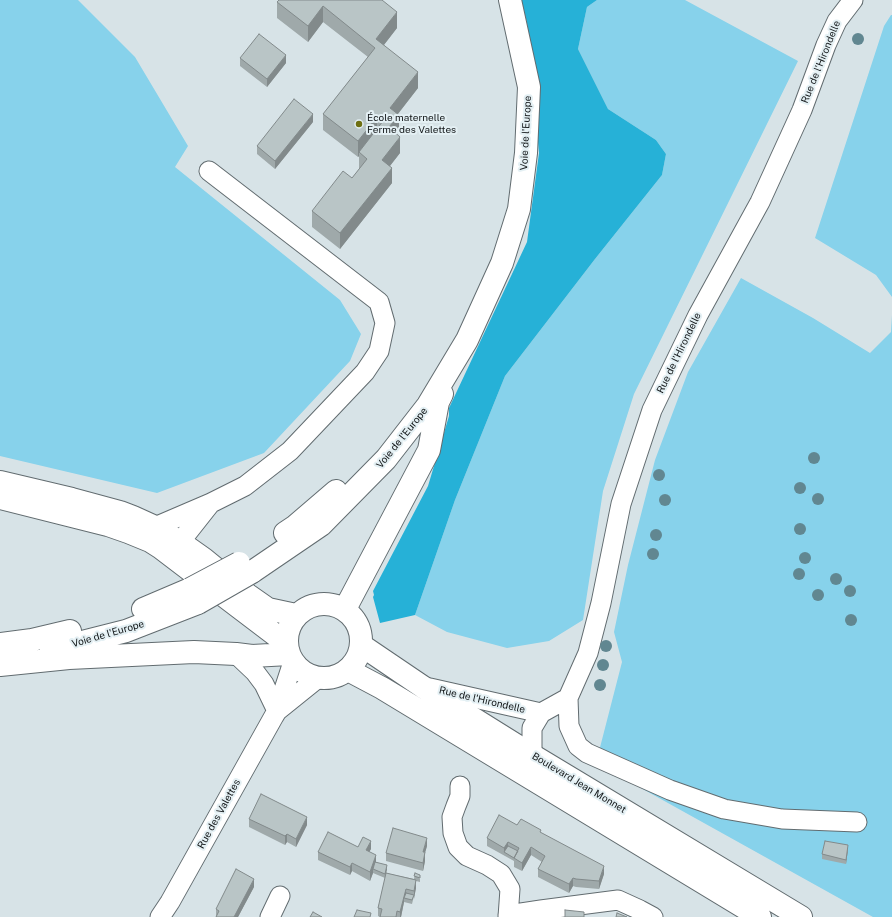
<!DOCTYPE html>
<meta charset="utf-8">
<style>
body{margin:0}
canvas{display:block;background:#d7e3e7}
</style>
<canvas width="892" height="917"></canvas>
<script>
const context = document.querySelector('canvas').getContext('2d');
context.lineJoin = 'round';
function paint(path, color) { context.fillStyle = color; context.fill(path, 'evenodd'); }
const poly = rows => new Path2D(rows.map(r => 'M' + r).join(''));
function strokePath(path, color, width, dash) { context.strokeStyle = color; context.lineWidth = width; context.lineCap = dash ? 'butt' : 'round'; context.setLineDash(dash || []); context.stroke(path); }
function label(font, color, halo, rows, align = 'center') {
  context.font = font + ' "Public Sans",sans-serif'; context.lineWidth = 4; context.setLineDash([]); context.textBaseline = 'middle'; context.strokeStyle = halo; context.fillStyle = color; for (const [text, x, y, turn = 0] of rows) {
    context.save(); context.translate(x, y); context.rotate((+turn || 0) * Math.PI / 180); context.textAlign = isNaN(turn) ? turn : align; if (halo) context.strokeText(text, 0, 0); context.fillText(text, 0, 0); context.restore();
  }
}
const green = poly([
 [0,0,78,0,135,57,188,146,175,167,340,300,361,334,350,361,264,453,157,493,0,456],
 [597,0,685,0,798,61,634,394,603,491,583,620,549,641,507,648,447,632,415,615,455,500,505,376,595,259,662,175,666,154,656,140,608,109,578,49,587,7],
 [891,15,892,15,892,297,876,275,815,238,884,26],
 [741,278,813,318,870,353,891,332,892,315,892,917,873,917,596,763,622,662,614,632,628,565,655,460,688,372]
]);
const forest = poly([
 [521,0,597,0,587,7,578,49,608,109,656,140,666,154,662,175,595,259,505,376,455,500,415,615,380,623,373,597,374,595,373,591,428,486,449,416,449,408,527,242,539,153,527,23]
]);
const minor = poly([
 [151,538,155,527,211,503,245,486,290,451,365,372,379,351,385,323,379,302,209,171],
 [165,546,180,542,210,504],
 [236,654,255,672,264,684,277,711],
 [430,688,541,713],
 [568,698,569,726,578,746,587,753,670,790,724,809,782,819,857,822],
 [277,711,318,678],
 [532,755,532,728,541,713,568,698,588,653,601,603,621,504,652,410,698,315,760,202,802,110,826,45,837,21,853,0],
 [460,786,460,796,456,806,452,817,453,833,458,847,467,856,487,865,501,874,510,889,508,917],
 [508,915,541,910,618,900,640,910,653,917],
 [160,917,170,902,274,716,277,711,293,662],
 [270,917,280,896]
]);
const major = poly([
 [0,482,72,499,120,512,133,517,155,527,180,542,204,559,248,595,268,609,296,615],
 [0,498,108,525,128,532,150,541,161,548,182,564,286,643],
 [285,533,294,527,336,491],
 [252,572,321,525,386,459,428,405,467,340,502,263,519,209,526,153,529,87,510,0],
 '287 641a37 37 0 1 1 74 0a37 37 0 1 1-74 0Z',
 [143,609,190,589],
 [345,609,429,450,438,402,442,394],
 [0,644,32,640,70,631],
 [361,645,423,687,532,755,801,917],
 [51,650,126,631,198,603],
 [0,665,69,658,194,652,236,654,252,656,289,654],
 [348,670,382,688,760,917]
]);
const majorBridge = poly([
 [190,589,239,563],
 [198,603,252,572]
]);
const trees = [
 [858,39],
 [814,458],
 [659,475],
 [800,488],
 [818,499],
 [665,500],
 [800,529],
 [656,535],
 [653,554],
 [805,558],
 [799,574],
 [836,579],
 [850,591],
 [818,595],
 [851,620],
 [606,646],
 [603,665],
 [600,685]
];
const wall = poly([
 [382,0,397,28,384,45,418,88,398,114,399,131,396,134,400,153,390,166,392,183,340,249,312,227,312,211,352,178,359,169,359,156,358,157,323,130,323,114,368,57,323,22,308,42,277,18,277,2],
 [240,58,286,63,267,87,240,66],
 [313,122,275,169,257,154,257,146],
 [249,819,307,825,296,847,287,842,285,845,249,827],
 [517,825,541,833,604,874,599,889,576,887,573,886,569,893,538,877,538,869,542,862,531,855,522,871,514,867,514,861,487,846,487,838],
 [427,846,425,852,425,861,423,871,386,861,386,853],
 [371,849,369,851,376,862,387,869,386,873,414,879,415,873,420,879,420,882,416,881,416,888,412,904,404,902,401,917,380,917,378,916,378,908,385,878,373,873,370,881,352,871,350,875,318,860,318,852],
 [848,849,846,864,822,859,822,854],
 [254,887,238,917,216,917,216,909]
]);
const shadedWall = poly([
 [323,6,323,22,308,42,308,26],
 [397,12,397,28,376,55,376,39],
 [286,55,286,63,267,87,267,79],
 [418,72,418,88,390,124,390,108],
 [313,114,313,122,275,169,275,161],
 [399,115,399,131,389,143,389,127],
 [377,117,377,133,359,152,359,156,358,157,358,141],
 [400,137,400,153,382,176,382,160],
 [392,168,392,183,340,249,340,233],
 [307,817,307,825,296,847,296,839],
 [287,834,287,842,285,845,285,836],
 [427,838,427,846,423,860,423,852],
 [371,841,371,849,366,858,366,850],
 [508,842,508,850,504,852,504,848],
 [848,845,848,849,846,864,846,860],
 [531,847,531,855,522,871,522,863],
 [425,852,425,861,423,871,423,863],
 [376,855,376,863,373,869,373,873,370,881,370,872],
 [352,863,352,871,350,875,350,867],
 [387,865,387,869,385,878,385,874],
 [604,866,604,874,599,889,599,881],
 [573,878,573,886,569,893,569,884],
 [254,879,254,887,238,917,234,917],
 [416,880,416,888,414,899,414,891],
 [406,889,406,897,404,898,404,902,401,917,400,917,400,912]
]);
const building = poly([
 [279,0,382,0,397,12,376,39,418,72,390,108,399,115,389,127,400,137,382,160,392,168,340,233,312,211,343,171,352,178,367,159,359,152,383,121,377,117,358,141,323,114,375,48,323,6,308,26,277,2,279,0],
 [259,34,286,55,267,79,240,58,259,34],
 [294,99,313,114,275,161,257,146,294,99],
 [261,794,307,817,296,839,287,834,285,836,249,819,261,794],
 [499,815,517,825,521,819,541,830,540,832,604,866,599,881,576,879,573,878,569,884,538,869,545,856,531,847,522,863,514,858,519,848,508,842,504,848,487,838,499,815],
 [393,828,427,838,423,852,425,852,423,863,386,853,393,828],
 [328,832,358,847,363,837,371,841,366,850,376,855,370,872,352,863,350,867,318,852,328,832],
 [825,841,848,845,846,860,822,854,825,841],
 [508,846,518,851,514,858,504,852,508,846],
 [375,862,387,865,385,874,373,869,375,862],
 [236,869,254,879,234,917,216,917,219,911,216,909,236,869],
 [386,873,416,880,414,891,406,889,400,912,397,911,396,917,380,917,382,909,378,908,386,873],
 [415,873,420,875,420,878,414,876,415,873],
 [406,893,414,895,412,900,404,898,406,893],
 [357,910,371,913,370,917,354,917,357,910],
 [565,910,584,912,584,917,565,917,565,910],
 [313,912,322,917,310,917,313,912],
 [617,913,627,917,616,917,617,913]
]);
const markers = [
 [359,124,4,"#6e6f12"]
];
const streetNames = [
 ["Rue de l'Hirondelle",821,62,-68],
 ["Voie de l'Europe",526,133,-87],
 ["Rue de l'Hirondelle",679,353,-64],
 ["Voie de l'Europe",402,438,-51],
 ["Voie de l'Europe",108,634,-16],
 ["Rue de l'Hirondelle",482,700,13],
 ["Boulevard Jean Monnet",579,783,31],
 ["Rue des Valettes",219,814,-61]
];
const poiNames = [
 ["École maternelle",367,118],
 ["Ferme des Valettes",367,130]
];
paint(green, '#87d2eb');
paint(forest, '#26b1d7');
strokePath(minor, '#626c70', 21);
strokePath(major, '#626c70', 24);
strokePath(minor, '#fff', 19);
strokePath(major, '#fff', 22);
strokePath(majorBridge, '#626c70', 24, []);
strokePath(majorBridge, '#fff', 22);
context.fillStyle = '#618791';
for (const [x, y] of trees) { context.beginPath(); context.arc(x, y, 6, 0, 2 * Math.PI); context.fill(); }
paint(wall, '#9fa9aa');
paint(shadedWall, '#828a8b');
paint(building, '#b9c5c6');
strokePath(building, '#828a8b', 1);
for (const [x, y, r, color] of markers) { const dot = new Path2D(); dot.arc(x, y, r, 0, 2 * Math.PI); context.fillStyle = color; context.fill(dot); strokePath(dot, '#e4f0f4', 1.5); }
label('10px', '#121618', '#e4f0f4', streetNames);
label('10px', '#121618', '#e4f0f4', poiNames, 'left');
</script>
